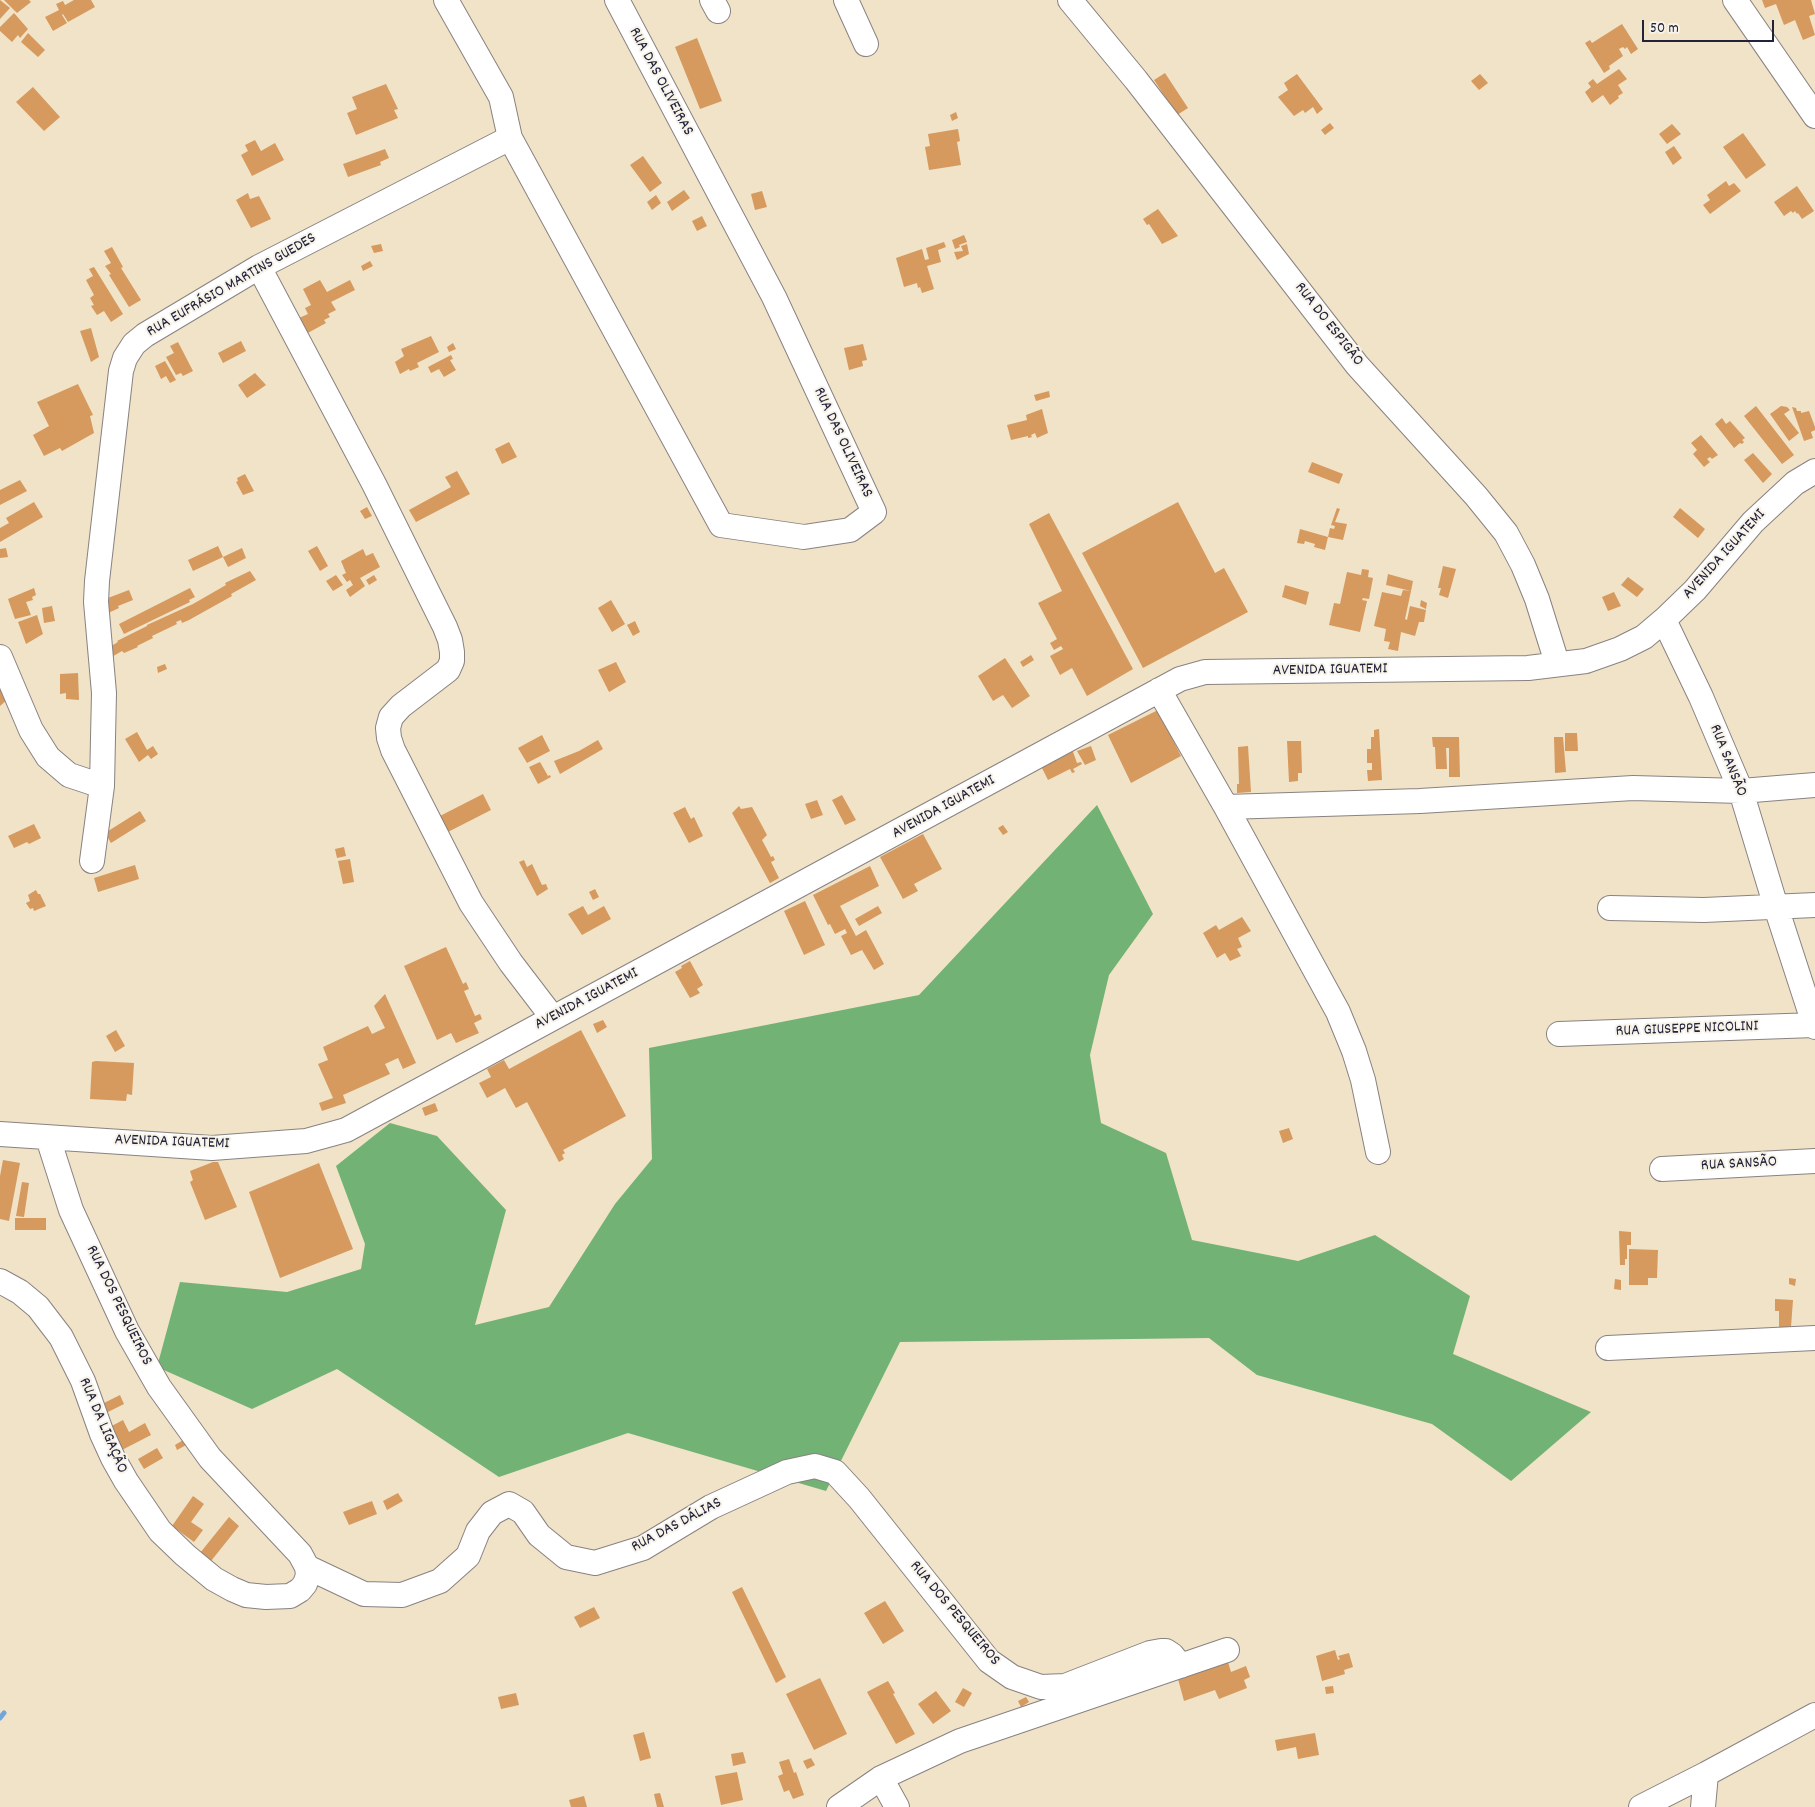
<!DOCTYPE html>
<meta charset="utf-8">
<style>
body{margin:0}
#map{position:relative;width:1815px;height:1807px;overflow:hidden;background:#f0e3c7;font-family:Dekko,sans-serif}
canvas{display:block}
.scale{position:absolute;left:1642px;top:20px;width:132px;height:22px;box-sizing:border-box;border:2px solid #22223b;border-top:0;padding-left:6px;font-size:15px;line-height:18px;white-space:nowrap;color:#22223b;-webkit-text-stroke:4px #f7f3e8;paint-order:stroke}
</style>
<div id="map">
<canvas width="1815" height="1807"></canvas>
<div class="scale">50 m</div>
</div>
<script>
const context = document.querySelector('canvas').getContext('2d');
context.lineJoin = 'round';
function paint(path, color) { context.fillStyle = color; context.fill(path, 'evenodd'); }
const poly = rows => new Path2D(rows.map(r => 'M' + r).join(''));
function strokePath(path, color, width, dash) { context.strokeStyle = color; context.lineWidth = width; context.lineCap = dash ? 'butt' : 'round'; context.setLineDash(dash || []); context.stroke(path); }
function label(font, color, halo, rows, align = 'center') {
  context.font = font + ' Dekko,sans-serif'; context.lineWidth = 4; context.setLineDash([]); context.textBaseline = 'middle'; context.strokeStyle = halo; context.fillStyle = color; for (const [text, x, y, turn = 0] of rows) {
    context.save(); context.translate(x, y); context.rotate((+turn || 0) * Math.PI / 180); context.textAlign = isNaN(turn) ? turn : align; if (halo) context.strokeText(text, 0, 0); context.fillText(text, 0, 0); context.restore();
  }
}
const forest = poly([
 [1097,805,1153,914,1109,975,1090,1055,1101,1123,1166,1153,1192,1240,1298,1261,1375,1235,1470,1296,1453,1354,1591,1412,1511,1481,1432,1424,1257,1375,1209,1338,900,1342,826,1491,628,1433,499,1477,337,1369,252,1409,157,1367,180,1282,287,1292,361,1269,365,1244,336,1166,390,1123,437,1136,506,1210,475,1325,549,1307,615,1204,652,1159,649,1048,919,995]
]);
const stream = poly([
 [0,1718,4,1713]
]);
const building = poly([
 [0,0,10,8,0,19],
 [4,0,29,0,31,2,17,13],
 [74,0,91,0,95,7,68,22,63,14,62,15,67,23,53,31,45,17,59,10,56,4,63,1,65,5],
 [1762,0,1811,0,1815,14,1809,16,1815,35,1803,40,1795,20,1784,25,1776,4,1765,8],
 [14,13,28,29,20,38,18,35,12,42,0,31,0,27],
 [1622,24,1638,49,1631,54,1627,47,1625,49,1623,47,1619,49,1623,56,1609,66,1610,69,1604,73,1585,43,1590,40,1592,43],
 [28,33,45,50,38,57,21,42],
 [697,38,722,101,700,109,675,47],
 [1619,69,1627,79,1618,85,1623,93,1618,96,1619,98,1610,105,1603,95,1592,103,1585,92,1591,87,1588,83,1593,79,1597,84],
 [1165,73,1188,108,1177,115,1154,80],
 [1297,74,1323,109,1317,114,1313,107,1305,113,1303,110,1294,116,1278,97,1288,90,1284,83],
 [1480,74,1488,83,1479,90,1471,81],
 [386,84,398,109,394,110,398,118,356,135,347,113,357,109,352,97],
 [33,87,60,117,44,131,16,102],
 [956,112,958,118,952,121,950,115],
 [1330,123,1334,128,1325,135,1321,130],
 [1672,124,1681,134,1667,144,1659,134],
 [958,129,960,141,957,142,961,165,929,170,925,147,930,146,928,134],
 [1743,133,1766,165,1746,179,1723,147],
 [255,140,261,151,275,143,284,160,252,176,241,155,248,151,245,145],
 [1674,146,1682,158,1673,165,1665,152],
 [385,149,389,158,380,162,381,165,348,177,343,164],
 [643,156,662,183,650,192,630,165],
 [1726,181,1729,186,1734,183,1741,191,1710,214,1703,205,1710,200,1707,195],
 [1797,186,1814,211,1802,219,1798,213,1797,214,1795,211,1793,213,1791,211,1784,216,1774,202],
 [684,190,690,198,672,211,667,202],
 [762,191,767,207,755,210,751,194],
 [248,193,250,199,259,196,271,219,251,228,236,200],
 [656,195,661,203,652,210,647,202],
 [1158,209,1178,236,1162,244,1149,224,1147,225,1143,219],
 [702,216,707,226,697,231,692,221],
 [964,235,967,242,959,245,960,247,955,249,952,240],
 [944,242,946,247,938,250,941,262,927,266,934,289,922,293,920,287,918,288,917,283,904,287,896,258,922,249,925,260,929,259,926,248],
 [381,244,383,251,374,253,371,246],
 [967,244,969,254,957,260,954,252,963,251,961,246],
 [112,247,123,267,121,268,141,300,129,307,109,275,111,274,105,266,111,263,104,251],
 [370,261,373,266,363,271,361,266],
 [94,267,123,314,111,322,104,311,97,315,91,306,94,305,90,298,94,295,86,280,93,276,89,269],
 [320,280,327,292,350,280,355,290,331,302,336,310,328,314,330,317,324,320,326,323,306,334,299,318,308,314,305,308,311,305,303,289],
 [91,328,99,357,91,362,80,331],
 [431,336,439,352,417,363,419,367,410,371,409,369,400,374,395,362,404,356,401,349],
 [241,341,246,351,223,363,218,353],
 [178,342,193,371,183,376,181,373,176,375,166,357,174,353,170,346],
 [453,343,456,349,449,352,447,347],
 [863,344,867,360,862,361,863,366,849,370,844,348],
 [451,355,453,359,450,360,456,370,444,377,439,369,431,373,428,367],
 [165,361,176,380,170,383,166,376,161,379,155,366],
 [255,373,266,385,247,398,238,385],
 [78,384,93,415,90,416,94,433,62,451,60,448,44,456,33,435,49,426,37,402],
 [1049,391,1050,397,1036,401,1034,395],
 [1756,406,1794,455,1782,464,1744,416],
 [1781,406,1787,407,1790,410,1784,414,1799,433,1789,441,1770,414],
 [1792,407,1796,408,1797,411,1801,411,1801,413,1809,411,1815,427,1815,430,1811,432,1813,438,1804,441],
 [1042,409,1048,433,1037,438,1035,433,1031,435,1032,437,1028,438,1028,436,1011,440,1007,425,1027,420,1026,415],
 [1722,418,1726,424,1730,421,1745,438,1742,440,1744,442,1742,444,1740,443,1734,448,1715,424],
 [1701,435,1718,455,1712,459,1710,457,1707,459,1710,462,1704,467,1693,454,1697,450,1691,443],
 [509,442,517,457,502,464,495,449],
 [1753,453,1772,474,1763,483,1744,460],
 [1312,462,1343,474,1339,484,1308,472],
 [457,471,470,494,416,522,409,510,451,487,445,477],
 [245,474,254,491,243,495,236,482,238,481,237,478],
 [20,480,27,491,0,505,0,490],
 [34,502,43,517,0,542,0,528,9,523,6,518],
 [1178,502,1215,573,1224,568,1248,612,1143,668,1082,553],
 [367,507,372,516,365,519,360,511],
 [1337,508,1340,509,1335,522,1347,524,1343,540,1328,537,1330,528,1334,529,1335,526,1331,525],
 [1680,508,1705,529,1698,538,1673,517],
 [1049,513,1133,669,1087,696,1072,668,1060,675,1050,656,1063,649,1061,646,1054,650,1050,643,1057,639,1038,603,1062,591,1029,524],
 [1300,529,1328,537,1325,550,1314,547,1315,544,1305,541,1304,544,1297,543],
 [218,546,223,557,242,548,246,558,228,567,223,557,193,571,188,560],
 [317,546,328,566,320,571,308,551],
 [6,548,8,557,0,558,0,549],
 [363,549,366,556,373,553,380,567,360,578,365,586,350,597,346,590,353,585,350,580,347,582,342,575,346,573,341,561],
 [1443,566,1456,569,1448,598,1439,595,1441,588,1438,588],
 [1362,569,1369,570,1368,577,1373,578,1369,599,1363,598,1362,600,1367,601,1360,632,1329,625,1334,603,1340,604,1347,572,1361,575],
 [250,571,256,580,231,594,232,596,189,620,182,623,181,620,176,622,177,624,152,636,153,638,137,646,138,647,124,653,122,651,103,662,101,652,118,642,117,641,147,626,147,625,193,604,226,585,225,583],
 [1388,574,1413,581,1411,591,1386,585],
 [336,575,343,585,333,591,326,581],
 [374,575,377,580,369,585,366,580],
 [1628,577,1644,589,1637,597,1621,585],
 [1285,585,1309,592,1306,605,1282,597],
 [34,588,36,595,32,597,33,600,26,602,31,615,15,619,8,599],
 [190,588,195,597,189,600,190,602,124,634,119,624],
 [129,590,133,600,118,606,119,608,102,616,100,601],
 [1403,590,1411,591,1405,619,1407,620,1410,606,1426,610,1424,622,1419,622,1415,636,1401,632,1398,651,1388,649,1390,642,1384,641,1386,629,1374,626,1382,592,1401,596],
 [1614,592,1621,606,1608,611,1602,597],
 [611,600,625,624,612,632,598,608],
 [1421,600,1427,603,1426,609,1420,606],
 [52,606,55,621,44,623,42,608],
 [37,615,43,634,26,644,18,622],
 [635,621,640,632,633,636,627,625],
 [1031,655,1034,660,1023,667,1020,662],
 [1005,658,1030,696,1012,708,1003,695,993,701,978,676],
 [616,662,626,682,609,692,598,670],
 [165,664,167,669,158,673,157,667],
 [78,673,79,700,66,699,66,693,60,694,60,674],
 [1,687,9,698,0,706,0,688],
 [1158,710,1181,756,1131,783,1108,735],
 [1379,729,1382,780,1368,781,1367,770,1372,770,1372,763,1367,763,1367,749,1371,749,1371,737,1374,737,1374,730],
 [137,732,147,750,153,746,158,754,151,759,148,755,139,762,125,739],
 [1565,733,1577,733,1578,751,1565,751],
 [542,735,550,751,527,763,518,748],
 [1432,737,1459,737,1460,777,1449,777,1449,748,1446,748,1447,769,1436,769,1435,747,1433,747],
 [1554,737,1563,737,1566,772,1555,773],
 [598,740,603,749,560,774,554,761,579,751],
 [1287,741,1301,741,1302,773,1298,773,1298,781,1289,782],
 [1091,746,1096,760,1085,765,1077,751],
 [1248,746,1251,792,1237,793,1237,784,1239,784,1238,747],
 [1072,749,1077,763,1081,762,1082,764,1073,769,1075,772,1072,773,1070,769,1048,780,1041,766],
 [540,762,548,776,550,775,551,777,538,784,529,767],
 [483,794,491,810,444,834,436,818],
 [842,795,856,820,845,825,832,800],
 [817,800,823,815,811,819,805,804],
 [739,806,741,809,752,807,767,835,762,840,771,857,773,856,775,860,771,862,779,878,770,883,732,813],
 [685,807,691,819,694,817,703,836,689,843,673,813],
 [140,811,146,821,111,843,105,833],
 [34,824,41,838,29,844,27,842,14,848,8,836],
 [1003,825,1008,832,1003,835,998,828],
 [923,834,942,869,914,884,918,891,903,899,880,857],
 [344,847,346,856,337,858,335,849],
 [350,859,354,882,343,884,338,861],
 [524,860,527,867,532,864,542,885,546,884,548,889,537,896,519,862],
 [135,865,139,879,98,892,94,878],
 [870,866,879,886,840,906,856,936,866,930,884,964,874,970,862,950,851,955,841,936,847,933,845,929,835,934,830,924,828,925,813,895],
 [595,889,599,897,593,900,589,892],
 [36,890,38,894,40,894,46,906,34,911,33,908,30,909,26,903,30,901,28,895],
 [805,901,825,945,804,955,784,911],
 [583,906,588,915,604,906,611,919,582,935,568,914],
 [878,906,882,913,859,926,855,919],
 [1242,917,1251,931,1238,938,1242,947,1237,949,1241,956,1230,961,1225,953,1217,958,1203,933,1216,925,1219,930],
 [446,947,463,984,466,982,469,989,464,991,475,1016,480,1014,482,1019,474,1023,479,1033,456,1043,451,1033,437,1040,404,966],
 [690,961,703,985,697,989,700,993,690,998,675,972,682,968,681,966],
 [385,994,416,1063,403,1069,398,1058,385,1064,390,1074,343,1095,346,1103,322,1111,319,1103,333,1098,318,1064,328,1060,323,1047,368,1026,372,1034,385,1028,374,1006],
 [603,1020,607,1027,597,1033,593,1024],
 [116,1030,125,1046,115,1052,106,1036],
 [581,1030,626,1116,563,1150,565,1153,562,1155,564,1159,559,1162,527,1102,516,1108,505,1088,487,1098,479,1083,491,1077,487,1069,504,1060,509,1069],
 [96,1061,134,1063,132,1095,127,1094,126,1101,90,1099,92,1062],
 [435,1103,438,1111,425,1116,422,1108],
 [1289,1128,1293,1139,1283,1143,1279,1131],
 [3,1160,20,1163,9,1221,0,1219,0,1176],
 [213,1162,218,1162,237,1207,205,1220,190,1182,193,1180,190,1171],
 [319,1163,353,1249,280,1278,249,1192],
 [22,1182,29,1183,24,1217,16,1216],
 [15,1218,46,1218,46,1230,15,1230],
 [1619,1231,1631,1232,1631,1245,1627,1245,1627,1259,1625,1259,1625,1265,1620,1265],
 [1629,1249,1658,1250,1657,1278,1648,1278,1648,1285,1629,1285],
 [1789,1278,1796,1279,1795,1286,1789,1284],
 [1615,1279,1621,1280,1621,1290,1614,1289],
 [1775,1299,1793,1300,1791,1327,1779,1327,1779,1311,1775,1311],
 [120,1395,124,1404,102,1415,98,1406],
 [123,1420,129,1432,145,1423,151,1435,120,1451,108,1428],
 [185,1439,188,1444,177,1450,175,1445],
 [157,1448,163,1458,144,1469,138,1459],
 [398,1493,403,1501,387,1510,383,1501],
 [193,1496,204,1504,191,1522,203,1530,194,1542,172,1526],
 [372,1501,377,1514,349,1525,343,1512],
 [229,1517,239,1526,211,1561,200,1553],
 [742,1587,786,1677,776,1683,732,1592],
 [885,1601,904,1631,883,1644,864,1613],
 [594,1607,600,1618,580,1628,574,1617],
 [1335,1650,1338,1660,1340,1659,1338,1656,1349,1653,1353,1667,1344,1670,1345,1674,1322,1681,1316,1656],
 [1228,1662,1231,1672,1246,1666,1250,1677,1244,1680,1247,1688,1219,1699,1215,1690,1184,1701,1178,1679],
 [820,1678,847,1734,814,1750,786,1694],
 [888,1681,895,1693,893,1694,915,1734,896,1744,867,1692],
 [1333,1686,1334,1693,1326,1694,1325,1687],
 [963,1688,972,1693,964,1707,955,1702],
 [936,1691,951,1711,933,1724,918,1704],
 [516,1693,519,1705,501,1709,498,1697],
 [1026,1697,1029,1702,1021,1707,1018,1701],
 [644,1732,651,1758,640,1761,633,1735],
 [1315,1733,1319,1755,1298,1759,1296,1747,1277,1751,1275,1740],
 [743,1752,746,1763,733,1766,731,1754],
 [811,1758,815,1765,807,1769,803,1761],
 [789,1759,794,1773,796,1772,804,1795,793,1799,789,1790,784,1792,778,1776,783,1774,779,1762],
 [737,1772,743,1800,721,1805,715,1776],
 [660,1793,664,1807,657,1807,654,1794],
 [584,1796,587,1807,571,1807,569,1800]
]);
const minor = poly([
 [712,0,718,11],
 [846,0,866,44],
 [1070,0,1136,80,1357,365,1476,496,1506,533,1523,565,1537,599,1557,663],
 [1735,0,1815,116],
 [510,138,721,525,804,537,850,530,874,512,774,297,617,0],
 [259,267,374,484,445,627,450,640,452,652,452,661,448,670,401,706,391,717,388,728,389,738,393,750,471,903,511,963,553,1018],
 [1664,620,1701,697,1741,791,1776,907,1815,1027],
 [0,657,31,730,48,757,69,775,102,786],
 [1159,690,1226,807,1338,1012,1354,1051,1363,1080,1378,1152],
 [1226,807,1420,801,1633,788,1741,791,1815,785],
 [92,861,102,786,103,738,104,693,96,602,97,581,121,371,125,358,134,344,145,335,259,267,510,138,501,97,446,0],
 [1610,908,1704,910,1815,905],
 [1559,1034,1815,1025],
 [0,1134,212,1148,306,1141,346,1130,1180,679,1205,672,1528,668,1586,661,1620,649,1644,637,1664,620,1695,590,1753,522,1795,483,1815,471],
 [1662,1169,1815,1161],
 [0,1281,20,1292,38,1307,61,1337,83,1381,102,1434,113,1458,126,1481,160,1531,185,1555,214,1579,232,1589,246,1595,266,1597,290,1596,300,1590,305,1584,308,1575,307,1567,300,1554,210,1458,159,1387,127,1331,71,1210,48,1138],
 [1608,1348,1815,1338],
 [307,1567,364,1594,402,1595,440,1581,468,1556,478,1531,492,1513,509,1504,523,1512,539,1535,566,1557,595,1563,643,1548,711,1507,787,1472,815,1466,835,1472,859,1498,989,1661,1012,1677,1041,1687,1065,1686,1150,1653,1161,1651,1166,1651,1172,1655,1181,1666],
 [881,1778,897,1807],
 [839,1807,881,1778,960,1741,1227,1650],
 [1641,1807,1706,1774,1815,1715],
 [1703,1807,1706,1774]
]);
const streetNames = [
 ["RUA DAS OLIVEIRAS",660,82,62],
 ["RUA EUFRÁSIO MARTINS GUEDES",232,286,-30],
 ["RUA DO ESPIGÃO",1328,325,52],
 ["RUA DAS OLIVEIRAS",842,443,65],
 ["AVENIDA IGUATEMI",1725,555,-48],
 ["AVENIDA IGUATEMI",1330,671,-1],
 ["RUA SANSÃO",1727,761,68],
 ["AVENIDA IGUATEMI",944,808,-29],
 ["AVENIDA IGUATEMI",587,1000,-28],
 ["RUA GIUSEPPE NICOLINI",1687,1030,-2],
 ["AVENIDA IGUATEMI",172,1143,2],
 ["RUA SANSÃO",1739,1165,-3],
 ["RUA DOS PESQUEIROS",118,1306,64],
 ["RUA DA LIGAÇÃO",102,1426,67],
 ["RUA DAS DÁLIAS",677,1526,-28],
 ["RUA DOS PESQUEIROS",954,1614,50]
];
paint(forest, '#72b274');
strokePath(stream, '#71a5de', 5);
paint(building, '#d6995e');
strokePath(minor, '#898281', 26);
strokePath(minor, '#fff', 24);
label('16px', '#22223b', '#f7f3e8', streetNames);
</script>
